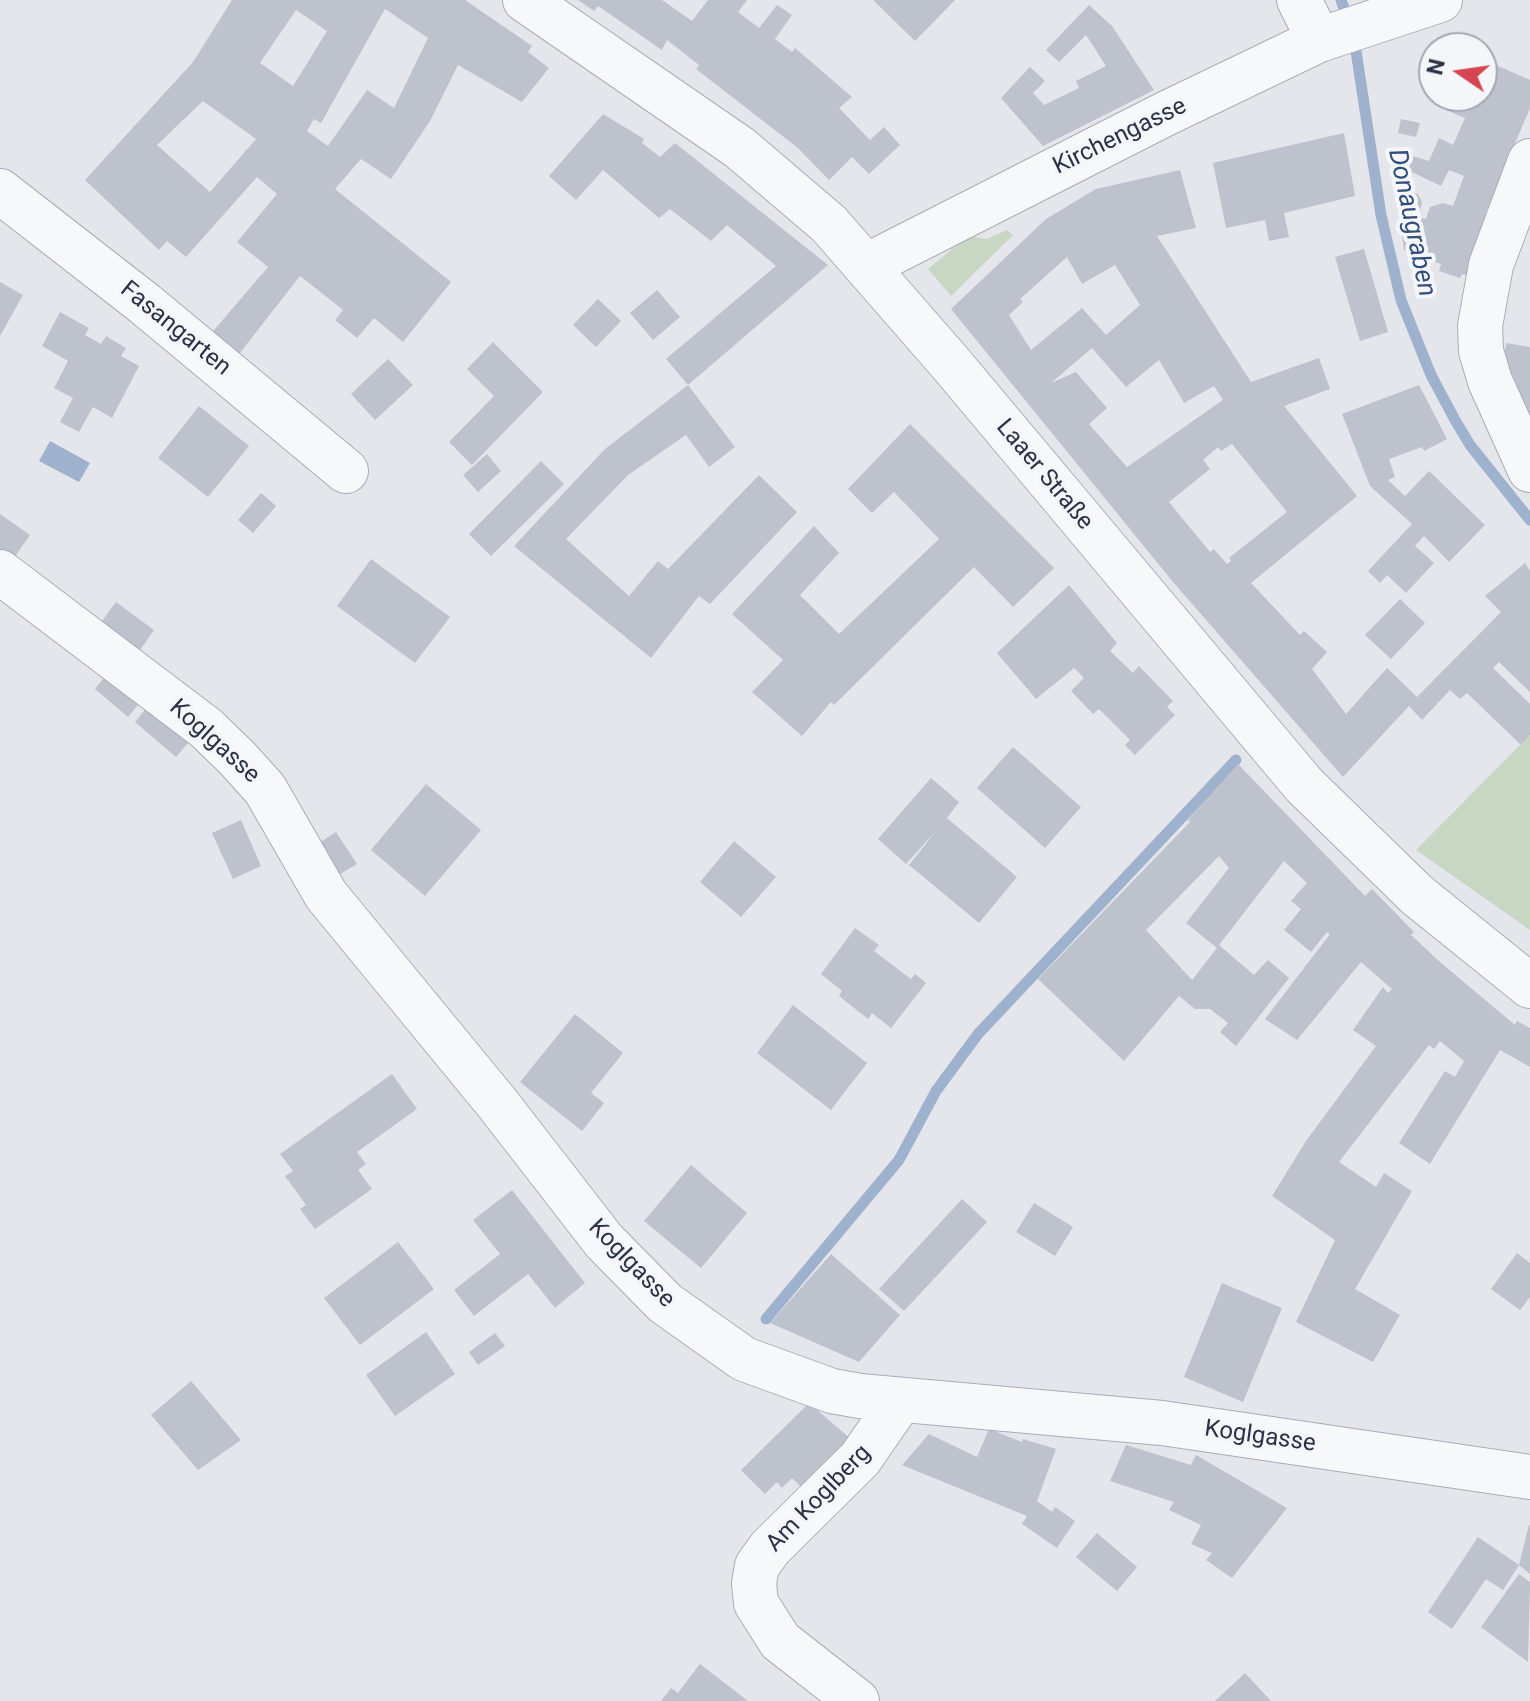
<!DOCTYPE html>
<meta charset="utf-8">
<style>
body{margin:0}
#map{position:relative;width:1530px;height:1701px;overflow:hidden;background:#e4e6ec;font-family:Roboto,sans-serif}
canvas{display:block}
.north{position:absolute;left:1418px;top:32px;width:80px;height:80px;box-sizing:border-box;background:#f4f6f9;border:2px solid #a3a8b1;border-radius:50%;rotate:283deg;font-size:22px;font-weight:700;line-height:32px;text-align:center;color:#2a3245}
.north::after{content:'';display:block;margin:auto;width:28px;height:36px;background:#d44652;clip-path:polygon(50% 0,100% 100%,50% 72%,0 100%)}
</style>
<div id="map">
<canvas width="1530" height="1701"></canvas>
<div class="north">N</div>
</div>
<script>
const context = document.querySelector('canvas').getContext('2d');
context.lineJoin = 'round';
function paint(path, color) { context.fillStyle = color; context.fill(path, 'evenodd'); }
const poly = rows => new Path2D(rows.map(r => 'M' + r).join(''));
function strokePath(path, color, width, dash) { context.strokeStyle = color; context.lineWidth = width; context.lineCap = dash ? 'butt' : 'round'; context.setLineDash(dash || []); context.stroke(path); }
function label(font, color, halo, rows, align = 'center') {
  context.font = font + ' Roboto,sans-serif'; context.lineWidth = 8; context.setLineDash([]); context.textBaseline = 'middle'; context.strokeStyle = halo; context.fillStyle = color; for (const [text, x, y, turn = 0] of rows) {
    context.save(); context.translate(x, y); context.rotate((+turn || 0) * Math.PI / 180); context.textAlign = isNaN(turn) ? turn : align; if (halo) context.strokeText(text, 0, 0); context.fillText(text, 0, 0); context.restore();
  }
}
const green = poly([
 [1007,230,1013,235,951,296,928,269,968,236,987,239],
 [1530,735,1530,930,1416,850]
]);
const water = poly([
 [50,441,90,463,79,482,39,461]
]);
const stream = poly([
 [1341,0,1349,22],
 [1354,38,1381,215,1401,300,1431,375,1455,420,1470,445,1530,520],
 [766,1319,899,1160,936,1091,978,1034,1236,760]
]);
const building = poly([
 [232,0,465,0,532,46,528,52,549,68,522,102,458,65,430,121,391,179,361,159,335,189,451,282,403,342,374,318,357,338,335,320,343,310,300,276,236,358,209,336,268,267,237,242,277,194,257,177,186,257,167,241,159,250,85,180,193,62],
 [385,9,428,38,394,108,367,90,328,146,307,131,314,119,321,123],
 [296,10,327,31,293,86,260,63],
 [203,101,256,139,210,192,157,145],
 [578,0,662,0,692,21,708,0,747,0,738,12,759,28,777,5,792,15,775,39,792,52,795,48,852,97,839,108,870,140,884,127,900,145,869,174,852,157,829,180,798,148,696,69,699,65,667,40,662,50,598,6,594,11],
 [873,0,955,0,915,41],
 [1089,5,1112,26,1154,90,1043,146,1001,98,1030,67,1045,81,1033,93,1044,105,1079,88,1076,81,1106,66,1086,35,1059,62,1046,50],
 [1482,59,1530,80,1530,108,1485,214,1490,215,1481,243,1476,241,1474,246,1479,248,1469,276,1462,274,1460,278,1439,271,1441,264,1404,250,1395,186,1418,194,1422,203,1418,217,1426,219,1430,207,1443,203,1453,206,1464,176,1449,170,1441,186,1391,162,1389,149,1429,161,1439,138,1453,145,1465,118,1446,110,1452,96,1482,96],
 [603,114,644,139,642,143,660,157,675,143,828,265,688,385,666,359,776,266,727,225,711,241,670,209,659,218,603,170,576,200,549,176],
 [1401,119,1420,123,1416,137,1398,133],
 [1344,133,1355,196,1284,213,1289,237,1269,241,1265,220,1226,228,1213,163],
 [1180,170,1196,228,1157,236,1251,382,1319,358,1330,389,1284,406,1357,496,1251,583,1300,635,1304,631,1327,652,1312,669,1346,714,1387,668,1417,697,1501,612,1485,596,1525,563,1530,571,1530,692,1499,662,1493,668,1530,704,1530,735,1521,745,1467,693,1460,699,1450,690,1422,720,1409,706,1343,777,1173,582,951,309,1046,219,1096,189],
 [1067,257,1082,284,1115,265,1140,305,1106,335,1082,308,1031,350,1009,315,1023,302,1020,299],
 [1092,348,1126,387,1159,360,1184,403,1214,386,1223,400,1127,467,1089,424,1107,408,1076,372,1051,383],
 [1232,444,1287,512,1229,558,1231,561,1227,564,1214,549,1210,552,1169,502,1210,469,1203,460,1218,447,1221,451],
 [1364,249,1388,332,1360,341,1335,257],
 [0,282,23,295,0,336],
 [657,290,680,317,653,340,630,313],
 [598,299,621,321,596,347,573,325],
 [60,312,89,328,85,335,101,344,106,336,126,348,121,356,139,366,112,418,93,407,79,432,60,422,73,398,54,388,68,361,42,346],
 [493,342,543,392,472,465,449,442,494,396,467,369],
 [1506,343,1530,347,1530,419,1504,359],
 [388,359,413,385,375,420,351,394],
 [688,385,735,447,709,467,686,435,628,475,566,539,629,596,658,561,668,569,759,475,797,512,710,604,699,596,651,658,514,546,605,449],
 [1419,385,1447,439,1424,451,1422,447,1389,459,1395,477,1388,480,1405,496,1429,471,1485,525,1449,562,1424,536,1415,546,1434,563,1406,593,1387,575,1380,583,1368,571,1412,524,1370,486,1342,414],
 [199,406,249,446,208,497,158,458],
 [910,424,1054,568,1013,607,974,567,834,705,831,702,802,736,752,692,783,660,732,614,814,526,839,553,800,595,839,634,939,539,894,492,872,513,848,489],
 [487,454,501,471,478,492,463,475],
 [541,461,564,484,491,556,469,534],
 [261,493,276,506,253,533,238,520],
 [0,514,30,535,9,565,0,559],
 [371,559,450,617,415,663,337,606],
 [1069,585,1117,643,1110,651,1133,673,1139,666,1173,701,1167,707,1175,715,1135,755,1125,745,1130,740,1099,709,1093,714,1071,691,1084,678,1074,668,1036,699,997,653],
 [1400,599,1425,623,1391,659,1365,635],
 [116,602,154,630,135,657,96,629],
 [112,668,145,696,128,717,95,689],
 [152,701,194,736,176,757,135,722],
 [1013,747,1081,807,1045,848,977,788],
 [1238,764,1365,896,1372,889,1414,932,1411,935,1440,962,1515,1025,1517,1021,1530,1028,1530,1067,1500,1050,1430,1164,1399,1143,1445,1071,1455,1077,1464,1061,1440,1041,1434,1049,1429,1045,1339,1162,1376,1187,1384,1173,1412,1191,1355,1289,1400,1315,1373,1362,1296,1322,1335,1240,1272,1196,1306,1141,1376,1046,1353,1030,1383,987,1388,993,1392,989,1361,962,1297,1040,1265,1019,1330,934,1327,932,1311,952,1284,930,1301,909,1291,901,1307,883,1284,861,1219,945,1254,975,1268,960,1289,978,1236,1046,1220,1032,1228,1023,1210,1009,1195,1009,1179,996,1124,1061,1038,979,1190,822,1188,820],
 [1219,856,1229,868,1186,923,1217,948,1192,980,1146,930],
 [931,778,959,802,947,818,1017,877,979,923,909,865,936,831,906,864,878,839],
 [426,784,481,830,425,896,371,850],
 [241,820,261,866,233,879,212,833],
 [336,832,357,864,332,879,311,848],
 [734,841,776,877,741,917,700,882],
 [855,928,879,945,874,951,911,979,915,974,926,983,891,1028,872,1013,868,1019,839,996,842,991,821,974],
 [793,1005,867,1063,831,1110,757,1053],
 [575,1014,623,1053,591,1093,604,1103,582,1131,520,1082],
 [392,1074,417,1109,357,1152,366,1164,358,1170,372,1189,315,1229,300,1209,306,1205,285,1176,293,1171,280,1154],
 [691,1165,747,1213,701,1268,644,1221],
 [512,1190,585,1283,555,1308,528,1274,474,1316,454,1290,500,1254,473,1220],
 [962,1199,987,1222,904,1311,879,1289],
 [1034,1203,1073,1227,1055,1256,1016,1232],
 [398,1242,434,1289,360,1345,324,1298],
 [1517,1253,1530,1263,1530,1297,1520,1310,1491,1289],
 [831,1254,900,1315,859,1362,770,1323],
 [1222,1283,1282,1308,1243,1402,1184,1377],
 [426,1332,455,1374,395,1416,366,1375],
 [495,1333,505,1346,478,1365,469,1352],
 [191,1381,241,1440,198,1470,151,1415],
 [809,1403,851,1439,801,1487,792,1478,782,1488,777,1482,765,1494,741,1470],
 [989,1429,1022,1442,1023,1439,1056,1449,1037,1501,1052,1512,1055,1507,1075,1521,1057,1548,1022,1524,1027,1516,902,1465,929,1434,977,1457],
 [1126,1445,1191,1465,1196,1455,1287,1508,1232,1578,1206,1560,1212,1553,1191,1544,1201,1525,1169,1510,1174,1502,1110,1481],
 [1529,1525,1530,1525,1530,1574,1519,1565],
 [1097,1533,1137,1567,1117,1591,1076,1557],
 [1478,1537,1519,1565,1503,1590,1486,1579,1452,1629,1428,1612],
 [1519,1574,1530,1582,1528,1662,1481,1627],
 [700,1664,748,1701,661,1701,671,1688,678,1693],
 [1245,1673,1271,1701,1215,1701]
]);
const minor = poly([
 [525,0,740,148,829,224,952,365,1304,785,1417,895,1530,986],
 [1299,0,1319,40],
 [1530,161,1491,265,1480,326,1481,351,1490,381,1530,470],
 [0,191,145,304,346,471],
 [868,265,1165,114,1319,40,1440,0],
 [0,572,206,728,237,758,265,789,326,895,497,1103,604,1241,665,1303,744,1359,832,1391,860,1396,1162,1423,1530,1477],
 [857,1701,780,1641,756,1603,754,1583,757,1566,770,1548,860,1459,900,1401]
]);
const streetNames = [
 ["Kirchengasse",1120,137,-26],
 ["Fasangarten",175,329,39],
 ["Laaer Straße",1044,475,50],
 ["Koglgasse",214,742,42],
 ["Koglgasse",631,1264,46],
 ["Koglgasse",1260,1437,8],
 ["Am Koglberg",819,1499,-46]
];
const waterNames = [
 ["Donaugraben",1411,223,78]
];
paint(green, '#c8d6c4');
paint(water, '#9eb1cd');
strokePath(stream, '#9eb1cd', 11);
paint(building, '#bdc2cc');
strokePath(minor, '#a8acb7', 46);
strokePath(minor, '#f7f8fa', 44);
label('24px', '#2a3245', '#f4f6f9', streetNames);
label('italic 26px', '#324e7b', '#f4f6f9', waterNames);
</script>
